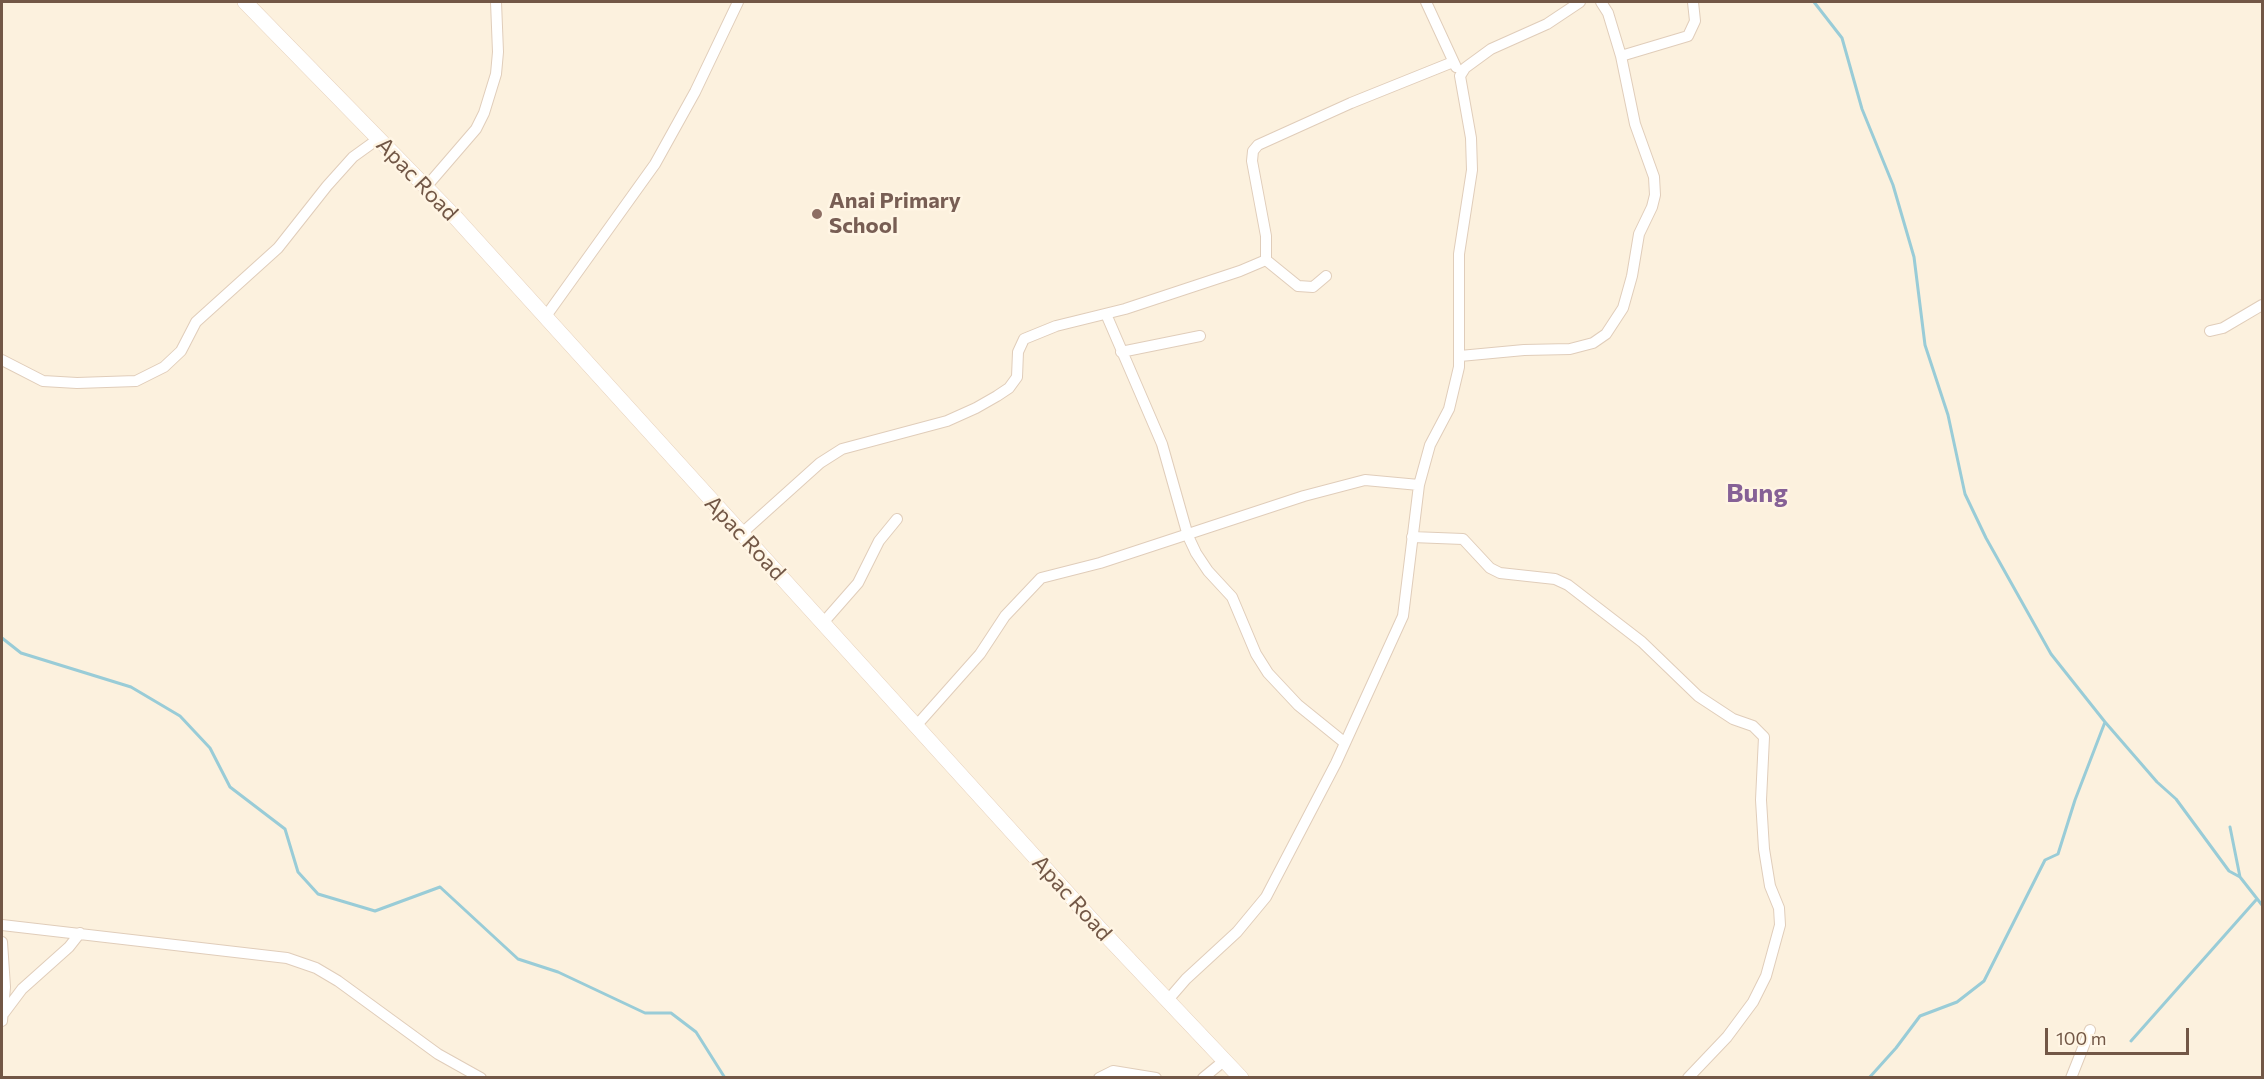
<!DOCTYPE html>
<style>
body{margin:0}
#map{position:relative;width:2264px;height:1079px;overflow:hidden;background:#fcf1de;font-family:Commissioner,sans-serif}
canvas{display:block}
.frame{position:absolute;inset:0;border:3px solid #725746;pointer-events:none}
.scale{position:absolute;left:2045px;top:1028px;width:144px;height:27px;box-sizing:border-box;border:3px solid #725746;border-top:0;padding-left:8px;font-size:18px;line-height:21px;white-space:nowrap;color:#725746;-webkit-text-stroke:4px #fff5e4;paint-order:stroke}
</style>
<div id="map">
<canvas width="2264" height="1079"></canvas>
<div class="frame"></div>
<div class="scale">100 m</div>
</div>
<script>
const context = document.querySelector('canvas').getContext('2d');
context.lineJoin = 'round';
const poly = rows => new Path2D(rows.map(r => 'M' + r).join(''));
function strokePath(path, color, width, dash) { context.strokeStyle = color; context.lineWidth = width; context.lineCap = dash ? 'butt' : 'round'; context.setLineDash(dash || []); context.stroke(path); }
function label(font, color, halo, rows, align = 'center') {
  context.font = font + ' Commissioner,sans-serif'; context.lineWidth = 5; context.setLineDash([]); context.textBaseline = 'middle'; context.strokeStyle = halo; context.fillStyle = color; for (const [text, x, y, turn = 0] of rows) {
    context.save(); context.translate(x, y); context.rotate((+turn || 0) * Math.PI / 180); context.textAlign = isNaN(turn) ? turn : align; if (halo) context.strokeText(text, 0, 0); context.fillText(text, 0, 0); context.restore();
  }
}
const stream = poly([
 [1814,2,1842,38,1862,109,1893,185,1914,257,1925,345,1948,415,1965,494,1986,538,2051,654,2105,722],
 [2,638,21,653,131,687,180,716,210,748,230,787,285,829,298,872,318,894,375,911,440,887,518,959,558,972,645,1013,671,1013,696,1032,725,1078],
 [2230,827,2240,877,2262,905],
 [2131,1041,2256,900],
 [1869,1078,1896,1048,1920,1016,1957,1002,1984,981,2045,860,2058,854,2075,800,2105,722,2157,782,2176,799,2229,871,2240,877]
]);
const minor = poly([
 [1426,2,1456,67],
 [1621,56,1688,36,1695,21,1693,2],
 [426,187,476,129,484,113,496,74,498,52,496,2],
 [1266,260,1298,286,1313,287,1326,276],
 [1106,314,1162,444,1188,536,1196,553,1208,571,1232,597,1256,654,1268,673,1298,705,1345,743],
 [546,316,655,164,695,92,738,2],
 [2210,331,2223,328,2262,305],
 [1121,352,1200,336],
 [1460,356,1524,350,1570,349,1593,343,1606,334,1623,308,1632,276,1639,234,1652,207,1655,195,1654,177,1635,124,1621,56,1608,13,1601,2],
 [2,360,43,381,77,383,136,381,164,367,181,351,196,322,278,248,327,186,353,157,378,139],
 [741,534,820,463,842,449,947,421,976,408,997,396,1009,388,1017,377,1018,352,1024,339,1056,326,1125,309,1240,271,1266,260,1266,236,1252,161,1253,151,1258,145,1351,103,1453,62],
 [1412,537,1463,539,1490,568,1500,573,1555,579,1568,585,1642,642,1698,696,1733,719,1753,726,1764,737,1761,800,1764,849,1770,886,1779,908,1780,925,1766,976,1753,1002,1727,1037,1688,1078],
 [822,624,858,583,879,541,897,519],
 [916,726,980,654,1005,616,1041,578,1100,563,1304,496,1365,480,1419,485],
 [2,925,287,958,316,968,338,981,438,1054,481,1078],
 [2,942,5,987,2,1021],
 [1167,1001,1186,979,1237,932,1266,897,1336,763,1403,616,1419,485,1430,445,1449,409,1459,367,1459,254,1472,170,1471,138,1460,76,1465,68,1491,49,1547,24,1580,2],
 [4,1013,22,989,69,947,80,933],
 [1099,1078,1113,1071,1156,1078],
 [1203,1078,1225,1060],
 [2071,1078,2090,1030]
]);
const secondary = poly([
 [245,2,456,218,1101,930,1241,1078]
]);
const markers = [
 [817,214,6,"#8d6e63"]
];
const streetNames = [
 ["Apac Road",417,179,46],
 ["Apac Road",745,538,47],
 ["Apac Road",1072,898,48]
];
const educationNames = [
 ["Anai Primary",829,201],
 ["School",829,226]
];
const quarterNames = [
 ["Bung",1757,493]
];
strokePath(stream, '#99ccd7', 3);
strokePath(minor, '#e0cdba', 12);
strokePath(secondary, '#e5ceb8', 16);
strokePath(minor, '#fff', 10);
strokePath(secondary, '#fff', 15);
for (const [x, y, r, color] of markers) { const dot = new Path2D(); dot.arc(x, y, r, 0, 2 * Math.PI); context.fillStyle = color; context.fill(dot); strokePath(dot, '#fff5e4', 2); }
label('22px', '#725746', '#fff5e4', streetNames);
label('bold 22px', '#785e54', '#fff5e4', educationNames, 'left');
label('bold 26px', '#866196', '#fff5e4', quarterNames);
</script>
